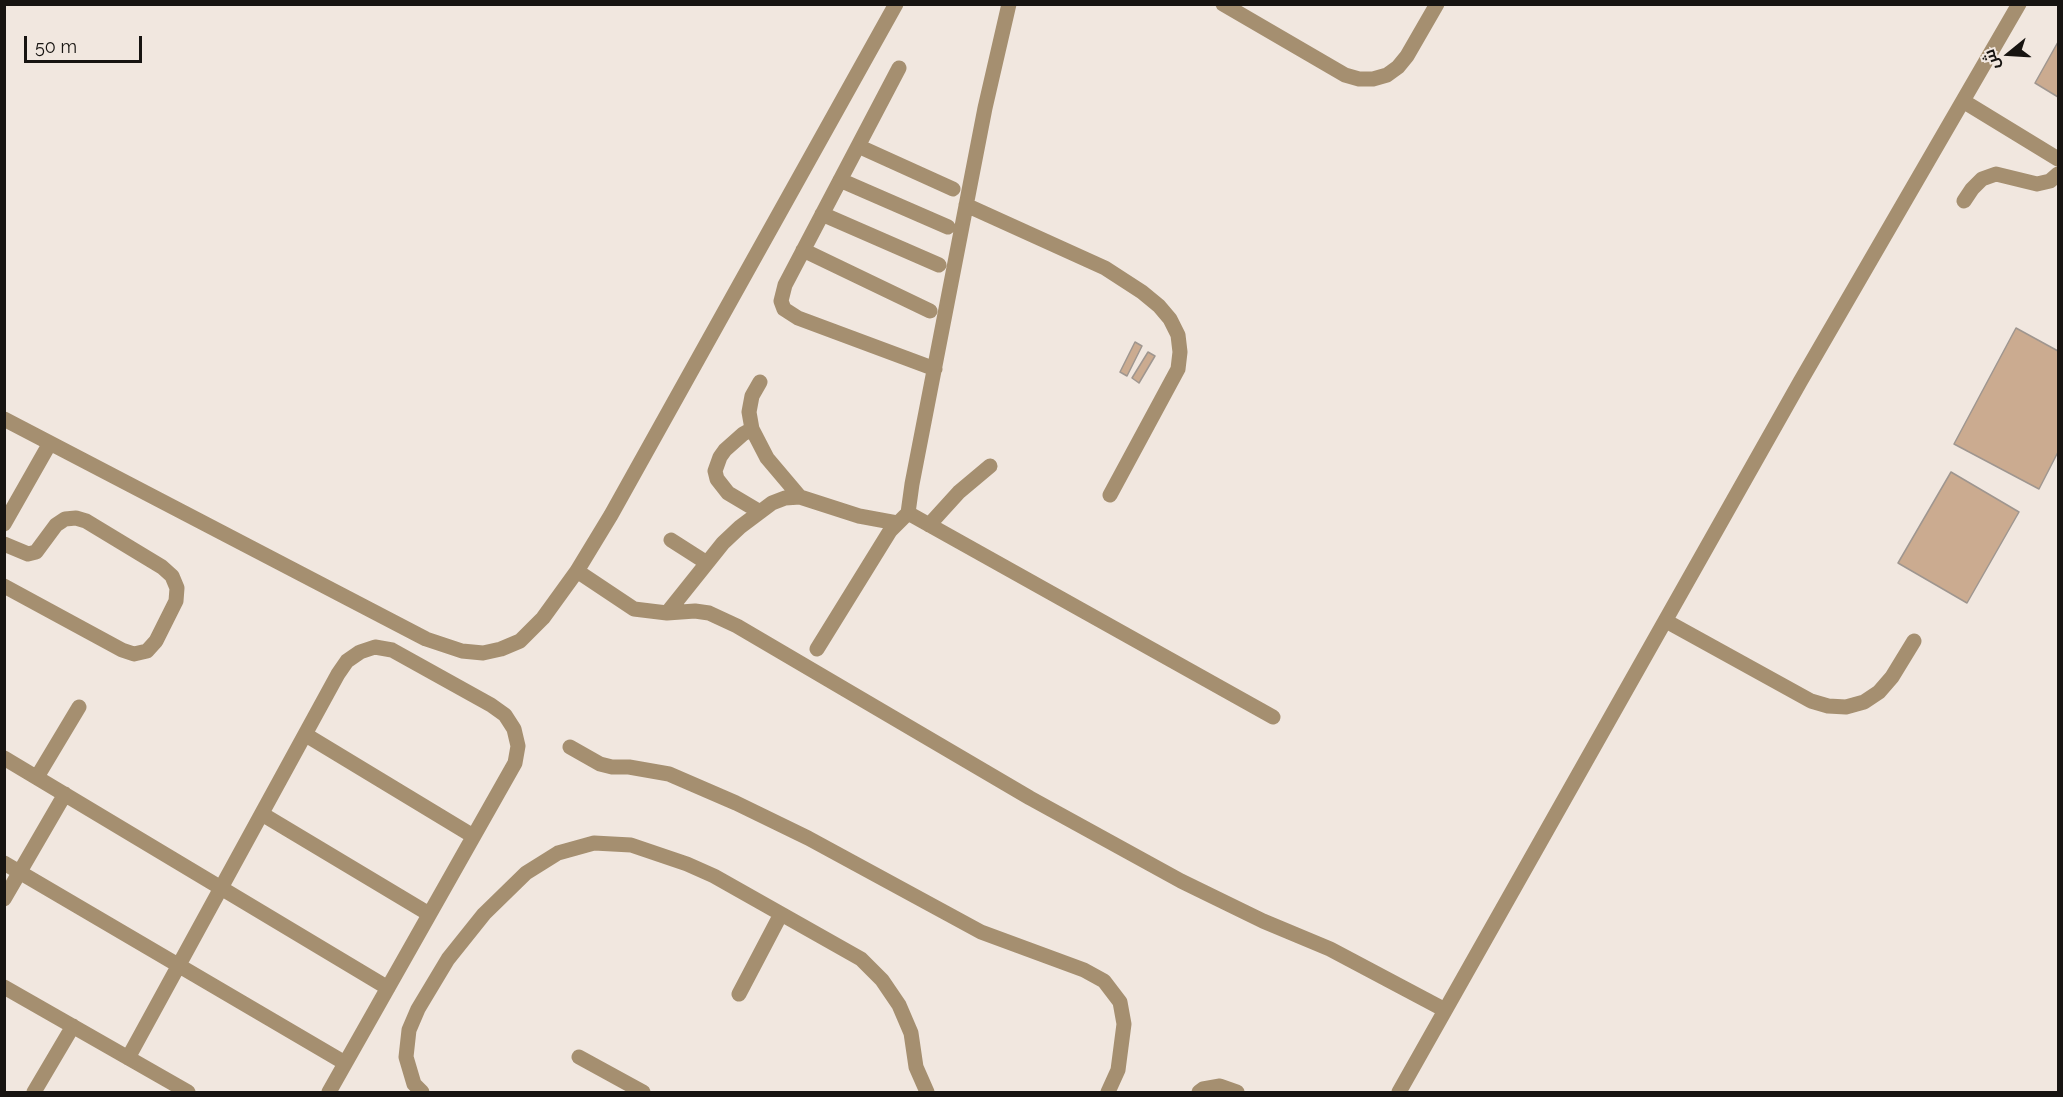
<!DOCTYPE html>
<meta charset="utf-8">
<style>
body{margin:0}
#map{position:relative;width:2063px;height:1097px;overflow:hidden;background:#f1e7df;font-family:Raleway,Cairo,sans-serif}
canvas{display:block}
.frame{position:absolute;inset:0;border:6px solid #171411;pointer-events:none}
.north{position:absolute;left:1979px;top:24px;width:60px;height:60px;-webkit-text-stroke:4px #f1e7df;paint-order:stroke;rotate:252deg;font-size:16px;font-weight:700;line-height:24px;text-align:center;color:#171411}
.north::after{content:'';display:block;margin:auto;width:21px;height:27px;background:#171411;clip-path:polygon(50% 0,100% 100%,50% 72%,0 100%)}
.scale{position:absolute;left:24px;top:36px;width:118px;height:27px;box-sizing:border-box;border:3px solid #171411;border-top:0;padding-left:8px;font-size:18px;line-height:21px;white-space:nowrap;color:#171411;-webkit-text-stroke:4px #f1e7df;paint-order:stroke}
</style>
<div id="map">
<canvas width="2063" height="1097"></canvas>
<div class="frame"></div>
<div class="north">ش</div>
<div class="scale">50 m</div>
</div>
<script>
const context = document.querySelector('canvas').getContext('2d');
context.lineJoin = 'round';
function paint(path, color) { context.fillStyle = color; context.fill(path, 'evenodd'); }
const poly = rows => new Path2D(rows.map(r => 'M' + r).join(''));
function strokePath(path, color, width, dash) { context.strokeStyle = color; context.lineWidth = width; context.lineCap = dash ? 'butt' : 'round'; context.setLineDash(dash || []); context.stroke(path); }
const building = poly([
 [2058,42,2058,97,2035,83,2058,42],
 [2016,328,2058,351,2058,452,2039,489,1954,444,2016,328],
 [1135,342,1142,346,1127,376,1120,372,1135,342],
 [1148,352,1155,356,1139,383,1132,378,1148,352],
 [1951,472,2019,512,1967,603,1898,563,1951,472]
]);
const minor = poly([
 [1223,4,1345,75,1359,79,1373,79,1387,75,1398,67,1407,56,1437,4],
 [899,68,785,285,781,301,784,309,798,318,935,369],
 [1963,101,2058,159],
 [858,146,953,189],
 [840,180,948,227],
 [1964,201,1972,189,1982,179,1996,174,2037,184,2050,181,2058,174],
 [966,205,1105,268,1142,292,1159,306,1170,319,1178,335,1180,352,1178,369,1110,495],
 [822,214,939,265],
 [803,250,930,311],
 [760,382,752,396,749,412,752,429,767,458,800,497],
 [4,419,426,639,462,651,483,653,501,649,520,641,543,618,577,571,611,515,896,4],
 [752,429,743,434,725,450,720,457,715,471,717,479,728,493,760,512],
 [908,513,1273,717],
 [4,524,50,443],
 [929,525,959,492,990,466],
 [671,540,707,563],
 [4,544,28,554,36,552,56,525,65,519,76,518,86,521,162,567,172,576,177,588,176,601,156,641,147,651,134,654,122,650,4,586],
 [577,571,634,609,667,613,695,611,709,613,737,626,1030,798,1181,881,1263,921,1330,949,1445,1010],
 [667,613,723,543,740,527,772,503,785,498,800,497,859,516,897,523],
 [1666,621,1811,701,1828,706,1846,707,1864,702,1879,692,1892,677,1914,641],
 [817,649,890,531,908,513,912,484,985,108,1009,4],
 [306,735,473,836],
 [570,747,600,764,612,767,629,767,669,774,736,803,808,838,981,932,1084,970,1104,981,1120,1002,1124,1024,1118,1070,1108,1092],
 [4,758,388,988],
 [37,777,79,707],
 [262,814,429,914],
 [4,863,345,1063],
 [4,899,65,794],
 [4,987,188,1092],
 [739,994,781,914],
 [579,1057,643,1092],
 [128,1058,338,674,347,661,360,652,375,647,392,650,491,705,505,715,514,729,518,746,515,763,329,1092],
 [34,1092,73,1026],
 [422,1092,414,1084,406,1057,409,1030,418,1009,448,959,484,914,526,873,558,853,594,843,631,845,687,864,714,876,861,959,882,980,899,1005,911,1033,916,1067,927,1092],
 [1199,1092,1203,1089,1220,1086,1237,1092],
 [1399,1092,1800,382,2019,4]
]);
paint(building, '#cbab90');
strokePath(building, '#9f968f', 1.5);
strokePath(minor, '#a58f70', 15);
</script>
